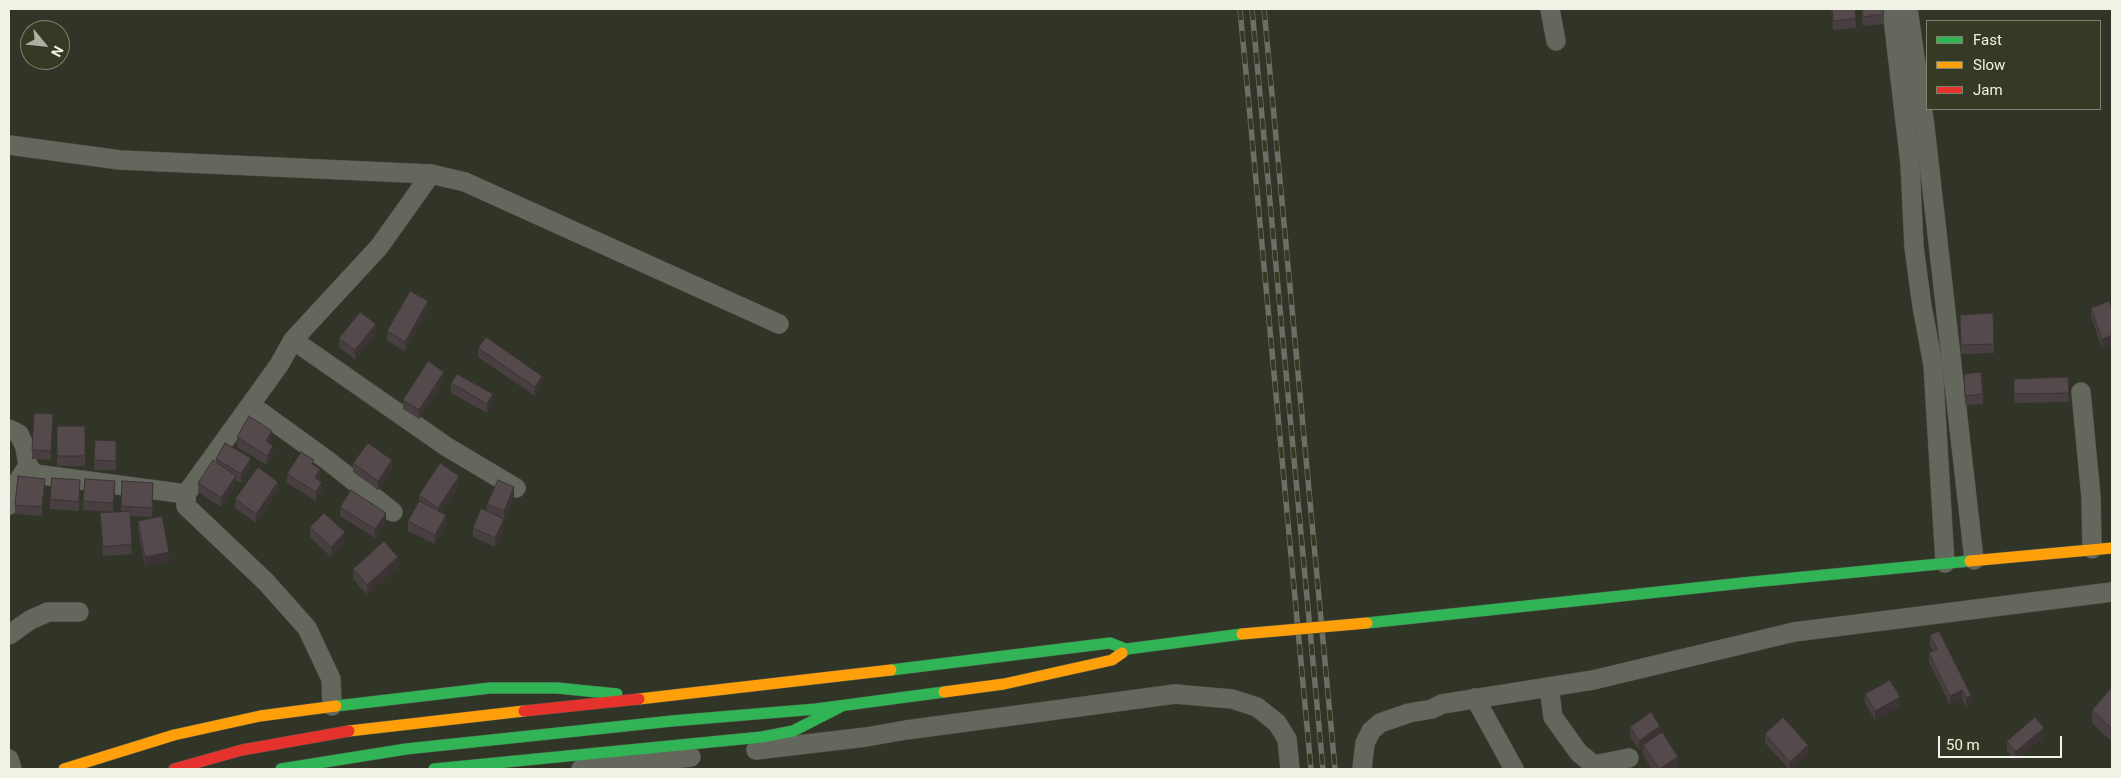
<!DOCTYPE html>
<style>
body{margin:0}
#map{position:relative;width:2121px;height:778px;overflow:hidden;background:#313528;font-family:Roboto,sans-serif}
canvas{display:block}
.frame{position:absolute;inset:0;border:10px solid #eff3e5;pointer-events:none}
.legend{position:absolute;left:1926px;top:20px;width:175px;height:90px;box-sizing:border-box;background:#343a23;border:1px solid #7f8471;margin:0;padding:6px 9px;list-style:none;font-size:15px;color:#eff3e5}
.legend li{display:flex;align-items:center;gap:10px;height:25px}
.legend b{width:25px;border:1px solid #7f8471}
.north{position:absolute;left:20px;top:20px;width:50px;height:50px;box-sizing:border-box;background:#343a23;border:1px solid #7f8471;border-radius:50%;rotate:118deg;font-size:14px;font-weight:700;line-height:20px;text-align:center;color:#eff3e5}
.north::after{content:'';display:block;margin:auto;width:18px;height:22px;background:#acb0a3;clip-path:polygon(50% 0,100% 100%,50% 72%,0 100%)}
.scale{position:absolute;left:1938px;top:736px;width:124px;height:22px;box-sizing:border-box;border:2px solid #eff3e5;border-top:0;padding-left:6px;font-size:15px;line-height:18px;white-space:nowrap;color:#eff3e5;-webkit-text-stroke:4px #343a23;paint-order:stroke}
</style>
<div id="map">
<canvas width="2121" height="778"></canvas>
<div class="frame"></div>
<ul class="legend">
<li><b style="height:6px;background:#30b455"></b>Fast</li>
<li><b style="height:6px;background:#ff9f0a"></b>Slow</li>
<li><b style="height:6px;background:#e5322d"></b>Jam</li>
</ul>
<div class="north">N</div>
<div class="scale">50 m</div>
</div>
<script>
const context = document.querySelector('canvas').getContext('2d');
context.lineJoin = 'round';
const poly = rows => new Path2D(rows.map(r => 'M' + r).join(''));
function strokePath(path, color, width, dash) { context.strokeStyle = color; context.lineWidth = width; context.lineCap = dash ? 'butt' : 'round'; context.setLineDash(dash || []); context.stroke(path); }
function paint(path, color) { context.fillStyle = color; context.fill(path, 'evenodd'); }
const street = poly([
 [1550,9,1556,41],
 [1892,9,1910,164,1914,247,1922,306,1933,365,1945,563],
 [1908,9,1925,127,1974,560],
 [9,145,120,160,431,174,465,182,779,324],
 [293,340,447,447,516,488],
 [2081,392,2091,497,2092,549],
 [251,405,327,460,393,512],
 [9,429,19,434,25,447,28,466,35,474,186,494],
 [9,505,14,487,28,466],
 [9,635,30,620,48,612,79,612],
 [1549,687,1553,717,1579,753,1594,765,1629,758],
 [1475,698,1514,769],
 [332,706,331,679,307,628,266,582,186,506,186,494,279,365,293,340,379,247,431,174],
 [756,750,866,737,906,730,1175,694,1232,699,1257,707,1277,723,1287,739,1290,769],
 [9,759,12,769],
 [581,769,691,757],
 [1362,769,1365,743,1371,731,1380,723,1409,713,1432,709,1442,704,1593,680,1794,632,2112,592]
]);
const fast = poly([
 [1367,623,1752,582,1970,561],
 [1122,653,1127,649,1242,634],
 [891,670,1110,643,1123,648],
 [336,706,490,688,557,688,617,694],
 [281,769,406,749,672,721,816,709,944,692],
 [434,769,762,737,793,731,840,707]
]);
const slow = poly([
 [1970,561,2112,548],
 [944,692,1004,684,1112,660,1122,653],
 [639,699,891,670],
 [349,731,524,711],
 [64,769,174,735,260,716,336,706]
]);
const jam = poly([
 [524,711,639,699],
 [174,769,242,750,349,731]
]);
const rail = poly([
 [1240,9,1311,769],
 [1252,9,1323,769],
 [1264,9,1335,769]
]);
const slowBridge = poly([
 [1242,634,1367,623]
]);
const wall = poly([
 [1831,9,1855,9,1856,28,1833,30],
 [1861,9,1883,9,1884,24,1863,26],
 [2091,308,2112,309,2112,344,2102,348,2091,317],
 [428,310,405,351,387,341,387,331],
 [1960,315,1994,344,1994,353,1961,354],
 [376,334,355,360,339,347,339,338],
 [478,348,542,385,535,396,478,357],
 [1964,374,1983,394,1983,404,1965,405],
 [2068,377,2069,402,2014,403,2014,379],
 [444,381,419,419,403,409,403,400],
 [451,383,493,404,487,413,451,393],
 [53,424,51,460,32,459,32,450],
 [57,426,85,426,85,466,57,466],
 [237,437,272,440,270,444,273,455,267,465,237,447],
 [95,440,116,441,116,470,94,470],
 [216,459,251,467,241,483,236,480,236,485,221,507,198,492,198,483,216,462],
 [353,463,392,469,378,490,353,472],
 [314,465,320,478,319,480,322,491,316,501,287,483,287,474],
 [459,485,441,513,446,524,435,544,408,531,408,521,419,502,419,495],
 [45,488,42,516,15,514,15,505],
 [80,489,79,511,50,509,50,499],
 [115,490,113,512,83,510,83,501],
 [278,491,256,523,235,508,235,499],
 [153,492,152,517,130,516,132,554,103,556,100,513,121,512,121,506],
 [514,496,504,519,504,528,495,547,473,537,473,528,487,511,487,504],
 [340,507,386,522,375,538,340,516],
 [138,521,169,562,145,566,138,531],
 [310,527,345,542,331,557,310,537],
 [398,567,367,595,353,579,353,569],
 [1930,635,1971,704,1966,707,1962,699,1950,705,1929,662,1929,653,1933,651,1930,645],
 [2112,687,2112,742,2092,723,2092,710],
 [1865,694,1900,706,1875,720,1865,703],
 [1630,727,1660,734,1678,766,1673,769,1652,769,1643,755,1643,747,1639,750,1630,736],
 [1765,734,1808,754,1792,769,1789,769,1765,743],
 [2044,737,2015,761,2007,750,2007,741]
]);
const shadedWall = poly([
 [428,301,428,310,405,351,405,342],
 [376,324,376,334,355,360,355,350],
 [2112,335,2112,344,2102,348,2102,339],
 [444,372,444,381,419,419,419,410],
 [542,376,542,385,535,396,535,387],
 [493,394,493,404,487,413,487,404],
 [53,414,53,424,51,460,51,451],
 [272,431,272,440,266,450,266,441],
 [273,446,273,455,267,465,267,456],
 [251,458,251,467,241,483,241,474],
 [392,460,392,469,378,490,378,481],
 [320,469,320,478,315,487,315,478],
 [236,476,236,485,221,507,221,498],
 [459,476,459,485,438,517,438,508],
 [45,479,45,488,42,516,42,507],
 [80,480,80,489,79,511,79,502],
 [115,481,115,490,113,512,113,503],
 [278,482,278,491,256,523,256,514],
 [322,482,322,491,316,501,316,492],
 [514,487,514,496,504,519,504,528,495,547,495,538,504,520,504,511],
 [386,513,386,522,375,538,375,529],
 [446,515,446,524,435,544,435,535],
 [345,532,345,542,331,557,331,547],
 [169,552,169,562,145,566,145,557],
 [398,557,398,567,367,595,367,585],
 [1962,690,1962,699,1950,705,1950,696],
 [1971,695,1971,704,1966,707,1966,698],
 [1900,697,1900,706,1875,720,1875,711],
 [1660,726,1660,735,1643,745,1643,747,1639,750,1639,741],
 [2044,728,2044,737,2015,761,2015,752],
 [1808,745,1808,754,1792,769,1790,769,1790,762],
 [1678,757,1678,766,1673,769,1659,769]
]);
const building = poly([
 [1832,9,1855,9,1856,18,1833,21,1832,9],
 [1862,9,1883,9,1884,14,1863,17,1862,9],
 [410,291,428,301,405,342,387,331,410,291],
 [2109,301,2112,309,2112,335,2102,339,2091,308,2109,301],
 [360,312,376,324,355,350,339,338,360,312],
 [1993,313,1994,344,1961,345,1960,315,1993,313],
 [486,337,542,376,535,387,478,348,486,337],
 [428,361,444,372,419,410,403,400,428,361],
 [1981,372,1983,394,1965,396,1964,374,1981,372],
 [457,374,493,394,487,404,451,383,457,374],
 [2068,377,2069,393,2014,394,2014,379,2068,377],
 [34,413,53,414,51,451,32,450,34,413],
 [249,416,272,431,266,441,273,446,267,456,237,437,249,416],
 [57,426,85,426,85,456,57,456,57,426],
 [95,440,116,441,116,461,94,460,95,440],
 [225,443,251,458,241,474,216,459,225,443],
 [368,443,392,460,378,481,353,463,368,443],
 [301,452,314,460,312,464,320,469,315,478,322,482,316,492,287,474,301,452],
 [213,460,236,476,221,498,198,483,213,460],
 [440,463,459,476,438,508,419,495,440,463],
 [258,467,278,482,256,514,235,499,258,467],
 [18,476,45,479,42,507,15,505,18,476],
 [52,478,80,480,79,502,50,499,52,478],
 [85,479,115,481,113,503,83,501,85,479],
 [498,480,514,487,504,511,487,504,498,480],
 [122,481,153,483,152,508,121,506,122,481],
 [351,490,386,513,375,529,340,507,351,490],
 [419,501,446,515,435,535,408,521,419,501],
 [481,508,504,519,495,538,473,528,481,508],
 [130,511,132,544,103,547,100,513,130,511],
 [324,513,345,532,331,547,310,527,324,513],
 [162,516,169,552,145,557,138,521,162,516],
 [384,541,398,557,367,585,353,569,384,541],
 [1939,631,1971,695,1966,698,1962,690,1950,696,1929,653,1937,649,1930,635,1939,631],
 [1890,680,1900,697,1875,711,1865,694,1890,680],
 [2112,687,2112,729,2092,710,2112,687],
 [1651,712,1660,726,1639,741,1630,727,1651,712],
 [1783,717,1808,745,1790,762,1765,734,1783,717],
 [2035,717,2044,728,2015,752,2007,741,2035,717],
 [1662,732,1678,757,1659,769,1643,745,1662,732]
]);
strokePath(street, '#4f5347', 20);
strokePath(fast, '#4f5347', 12);
strokePath(slow, '#4f5347', 12);
strokePath(jam, '#4f5347', 12);
strokePath(street, '#64675c', 19);
strokePath(fast, '#30b455', 11);
strokePath(slow, '#ff9f0a', 11);
strokePath(jam, '#e5322d', 11);
strokePath(rail, '#6c6f64', 5.5);
strokePath(rail, '#343a23', 4, [11]);
strokePath(slowBridge, '#4f5347', 12, []);
strokePath(slowBridge, '#ff9f0a', 11);
paint(wall, '#483f40');
paint(shadedWall, '#3b3334');
paint(building, '#54494b');
strokePath(building, '#3b3334', 1);
</script>
